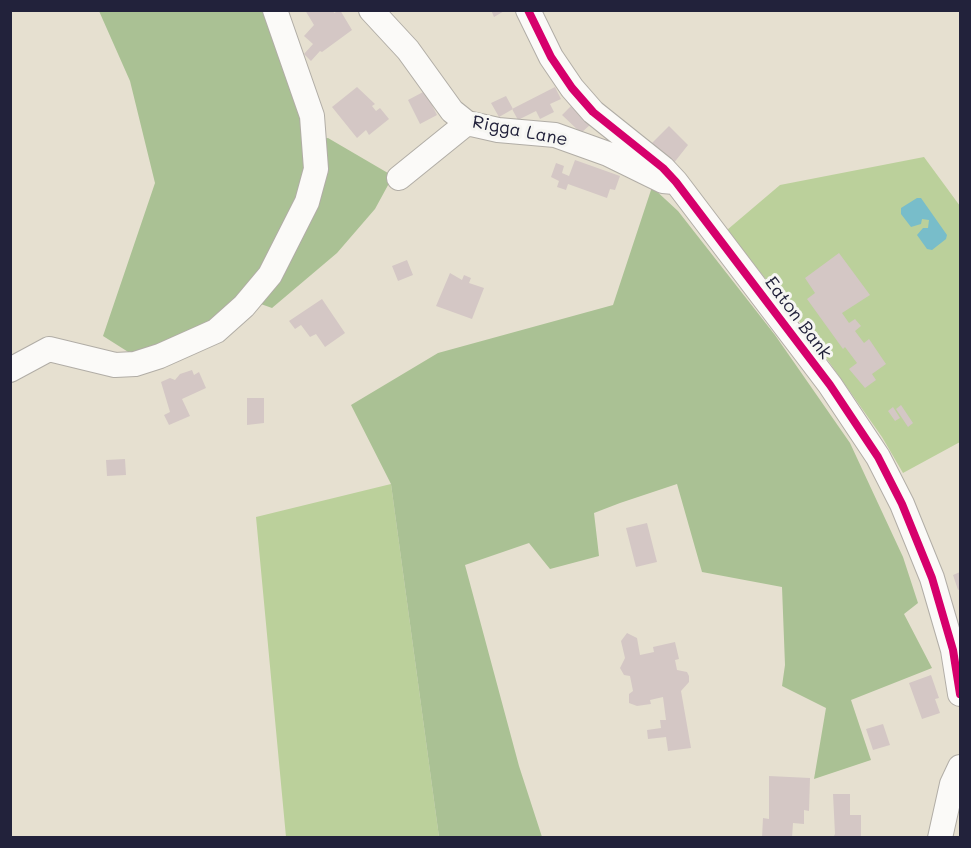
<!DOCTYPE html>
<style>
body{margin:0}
#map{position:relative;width:971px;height:848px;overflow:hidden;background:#e6e0d0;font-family:Mali,sans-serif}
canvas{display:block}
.frame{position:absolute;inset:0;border:12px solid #22223b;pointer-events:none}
</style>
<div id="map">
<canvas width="971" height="848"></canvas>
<div class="frame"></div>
</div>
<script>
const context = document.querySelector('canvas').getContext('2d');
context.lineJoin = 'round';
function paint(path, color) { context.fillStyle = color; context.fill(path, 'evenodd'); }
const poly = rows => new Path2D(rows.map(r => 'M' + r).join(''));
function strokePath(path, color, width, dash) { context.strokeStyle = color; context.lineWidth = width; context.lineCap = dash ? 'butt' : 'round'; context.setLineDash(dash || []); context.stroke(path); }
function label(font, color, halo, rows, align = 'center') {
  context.font = font + ' Mali,sans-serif'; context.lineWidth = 6; context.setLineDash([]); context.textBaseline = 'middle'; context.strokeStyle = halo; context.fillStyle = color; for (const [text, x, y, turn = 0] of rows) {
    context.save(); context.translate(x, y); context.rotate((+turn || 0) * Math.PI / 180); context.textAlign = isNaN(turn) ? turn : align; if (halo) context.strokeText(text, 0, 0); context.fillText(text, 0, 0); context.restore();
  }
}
const green = poly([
 [924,157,960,206,960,442,903,473,882,437,810,335,727,230,780,185],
 [391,484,439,837,286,837,256,517]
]);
const forest = poly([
 [99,11,266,11,307,140,328,138,393,176,375,209,337,253,272,308,244,298,231,312,133,355,103,336,155,183,130,81],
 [652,187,678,211,775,335,850,443,903,557,918,603,904,614,932,668,851,700,871,760,814,779,826,708,782,686,785,665,782,587,702,572,677,484,620,503,594,513,599,556,550,569,529,543,465,565,519,766,542,837,439,837,391,484,351,405,438,353,613,305]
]);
const water = poly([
 [917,198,921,198,947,235,946,239,932,250,927,249,917,235,923,228,928,228,929,220,922,219,921,224,911,227,901,214,901,208]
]);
const building = poly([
 [305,10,333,10,334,13,340,10,352,30,322,52,320,51,311,61,304,54,313,44,304,36,314,25],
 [491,10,506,10,494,17],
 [357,87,375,104,372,106,376,111,380,108,389,119,369,135,366,130,357,138,332,107],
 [555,87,561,99,550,104,554,112,540,119,536,111,518,120,512,109],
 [425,91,437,115,420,124,408,100],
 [506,96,513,109,499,117,491,103],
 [572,105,591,124,581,133,562,115],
 [669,126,688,145,673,164,652,143],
 [575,160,620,176,615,190,610,189,607,198,568,184,566,190,557,187,559,181,551,177,556,163,564,166,562,173,569,176],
 [839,253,870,295,842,313,849,323,855,319,861,326,855,331,864,343,869,339,886,364,872,374,876,380,865,388,849,369,857,363,845,347,843,349,807,299,815,293,805,278],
 [407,260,413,275,398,281,392,266],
 [450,273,462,280,464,275,471,278,469,283,484,288,472,319,436,306],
 [322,299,345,333,325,347,316,334,310,337,301,325,295,329,289,321],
 [192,370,194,375,199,372,206,388,182,399,190,416,169,425,164,415,170,412,161,382,170,378,175,380,180,374],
 [247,398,264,398,264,423,247,425],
 [901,405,913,423,908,427,896,409],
 [893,407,900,418,895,421,888,411],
 [125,459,126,475,107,476,106,460],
 [647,523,657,562,636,567,626,528],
 [960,572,960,589,958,590,953,575],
 [627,633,637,638,640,655,654,652,653,647,675,642,679,659,675,660,677,670,687,672,689,676,689,682,681,691,691,748,668,751,666,737,648,739,647,730,661,728,660,720,666,720,663,697,650,700,651,704,637,706,629,703,629,694,633,691,630,676,624,675,620,668,625,658,621,641],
 [931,675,939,698,935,699,940,713,922,719,909,683],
 [883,724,890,745,873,750,866,729],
 [769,776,810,778,809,811,804,810,804,824,793,823,792,838,762,838,763,818,769,819],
 [833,794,850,794,850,815,861,815,861,838,833,838,835,834]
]);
const minor = poly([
 [371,10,408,50,452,111,467,123,498,130,555,135,608,154,663,181,674,182],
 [528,10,551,57,572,88,593,112,663,168,676,182,830,385,878,457,902,504,932,578,953,650,960,694],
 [399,178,467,123],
 [10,370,49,349,115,365,135,364,160,356,216,331,244,306,270,275,307,202,316,169,312,116,275,10],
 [940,838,952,784,960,767]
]);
const cycleway = poly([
 [528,10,551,57,572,88,593,112,663,168,676,182,830,385,878,457,902,504,932,578,953,650,960,694]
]);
const streetNames = [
 ["Rigga Lane",520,131,11],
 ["Eaton Bank",798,318,53]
];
paint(green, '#bbd09b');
paint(forest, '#aac194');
paint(water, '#78bdca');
paint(building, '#d4c7c5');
strokePath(minor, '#b1ada6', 26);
strokePath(minor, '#fbfaf8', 24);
strokePath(cycleway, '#d6006c', 8);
label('18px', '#22223b', '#f6f6f2', streetNames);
</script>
